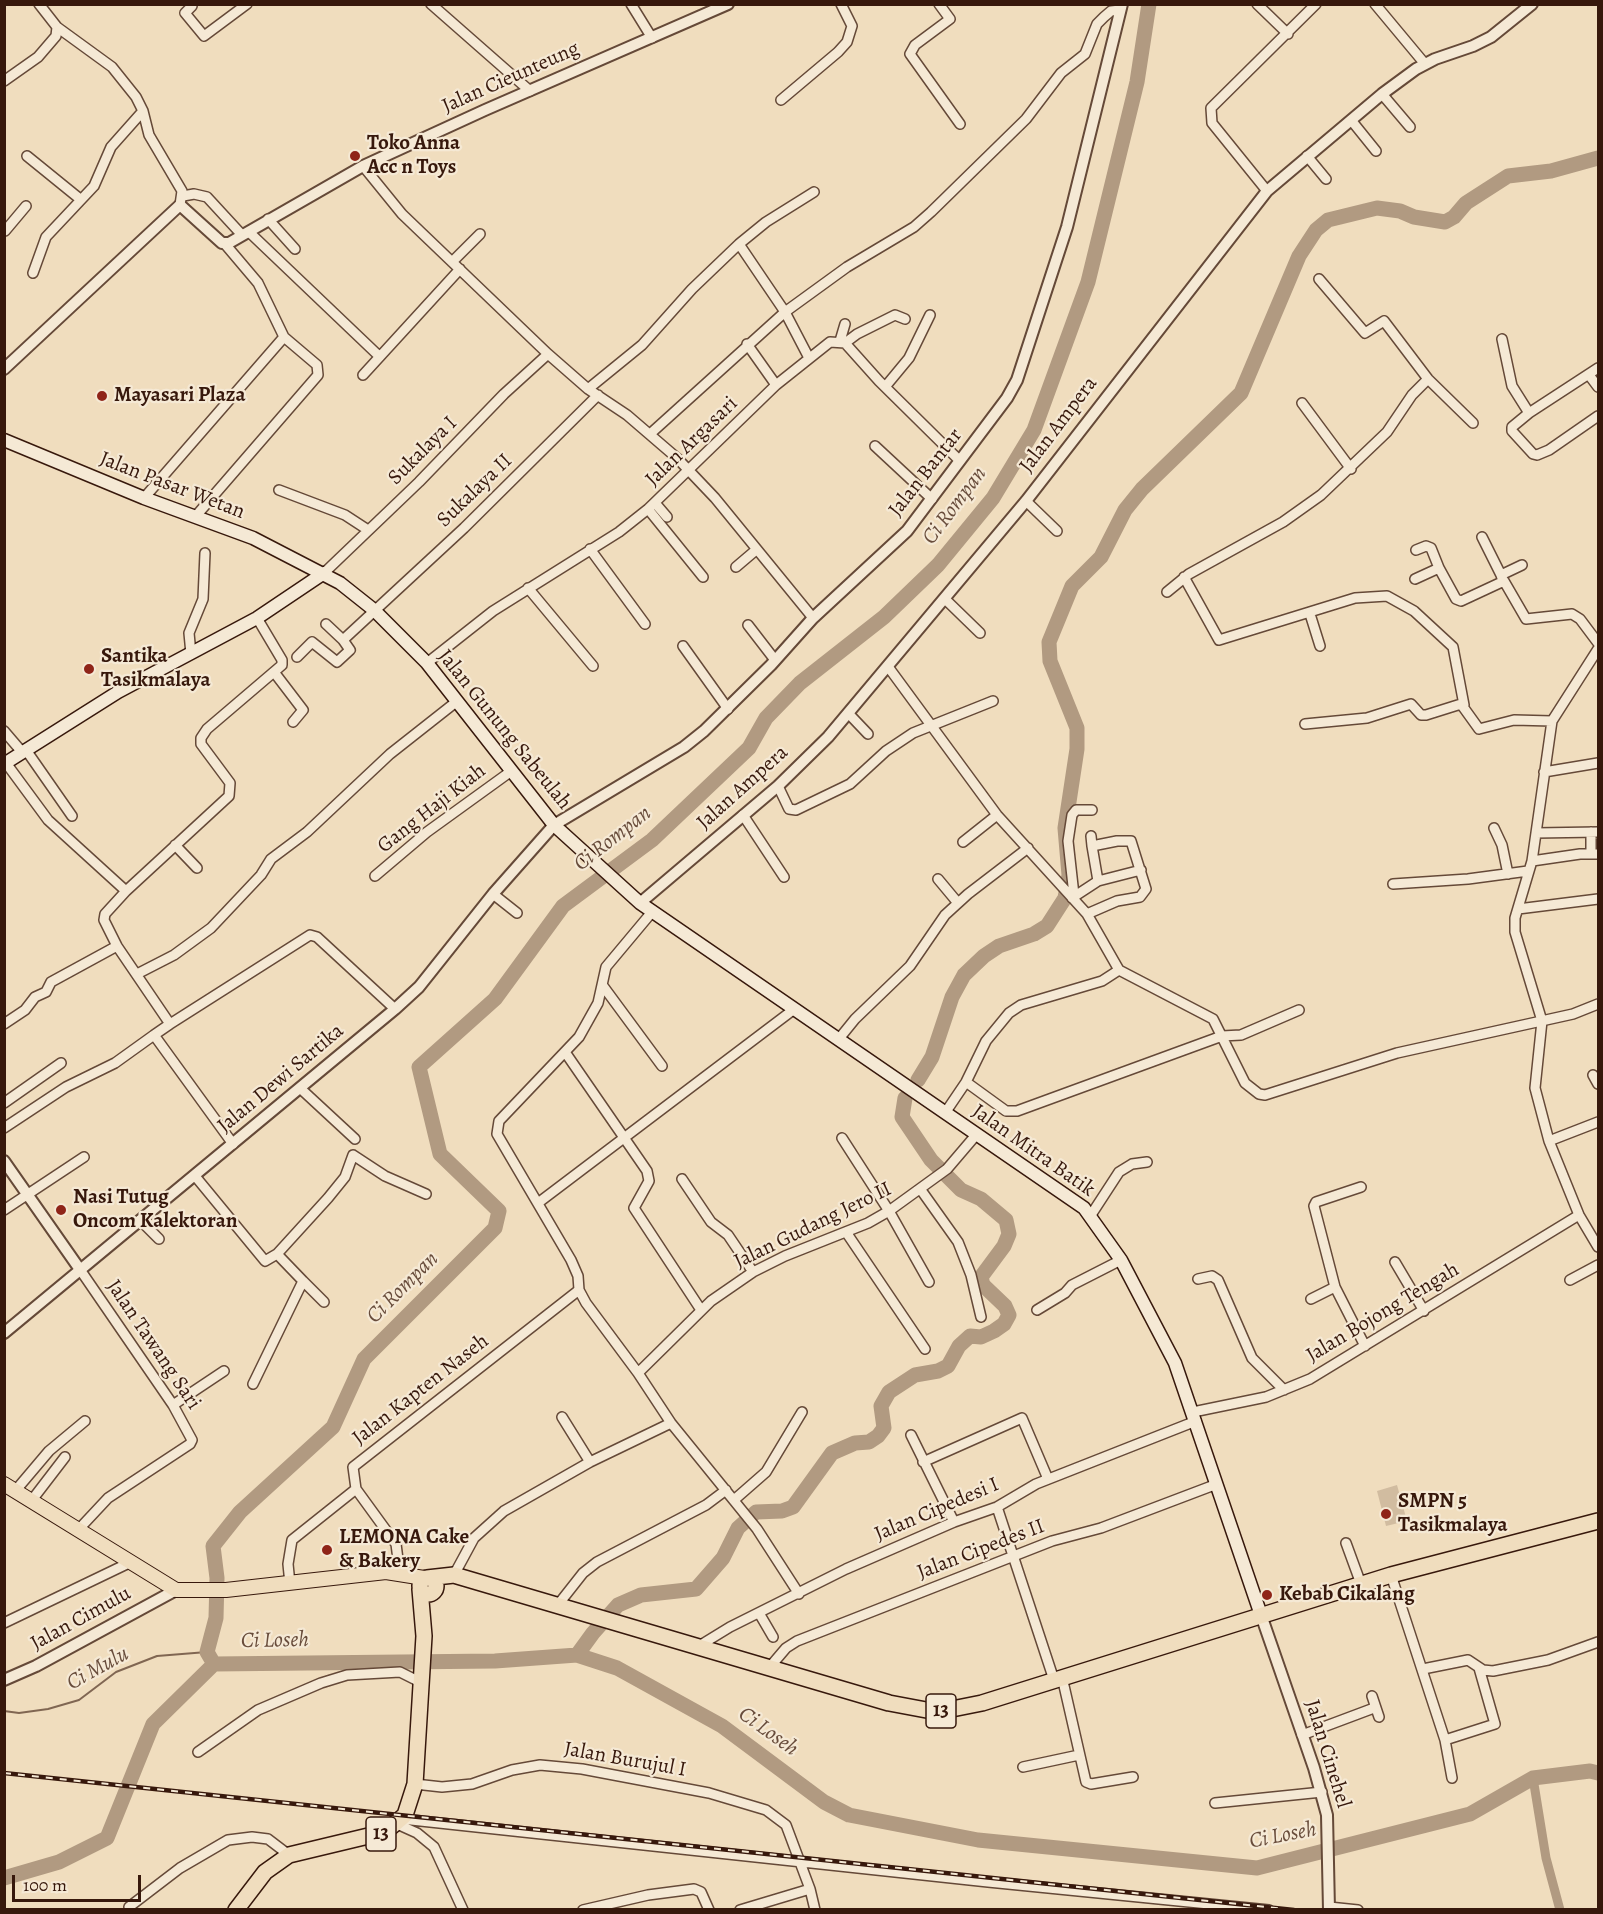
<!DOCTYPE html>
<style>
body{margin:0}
#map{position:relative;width:1603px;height:1914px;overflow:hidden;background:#f0ddbe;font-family:Alegreya,serif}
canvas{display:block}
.frame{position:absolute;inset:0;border:6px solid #37180c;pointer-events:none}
.scale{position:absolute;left:12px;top:1875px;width:129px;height:27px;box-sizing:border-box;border:3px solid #37180c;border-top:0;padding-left:8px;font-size:18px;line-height:21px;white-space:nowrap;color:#37180c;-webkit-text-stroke:4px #f5e9d5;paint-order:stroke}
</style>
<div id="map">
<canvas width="1603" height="1914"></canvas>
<div class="frame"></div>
<div class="scale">100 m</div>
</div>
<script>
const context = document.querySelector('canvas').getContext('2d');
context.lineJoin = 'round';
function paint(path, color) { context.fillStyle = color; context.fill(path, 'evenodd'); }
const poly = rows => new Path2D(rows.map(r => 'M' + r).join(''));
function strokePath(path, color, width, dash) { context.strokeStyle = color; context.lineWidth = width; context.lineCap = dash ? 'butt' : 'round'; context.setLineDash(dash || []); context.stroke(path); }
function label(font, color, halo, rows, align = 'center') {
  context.font = font + ' Alegreya,serif'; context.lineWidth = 4.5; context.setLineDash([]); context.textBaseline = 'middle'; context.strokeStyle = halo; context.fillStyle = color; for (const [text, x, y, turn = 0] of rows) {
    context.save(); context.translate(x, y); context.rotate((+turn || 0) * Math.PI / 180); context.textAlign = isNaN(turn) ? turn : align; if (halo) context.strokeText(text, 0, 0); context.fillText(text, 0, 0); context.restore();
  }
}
const green = poly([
 [1397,1485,1407,1521,1386,1526,1377,1491]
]);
const stream = poly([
 [4,1711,19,1713,48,1709,79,1700,116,1672,157,1656,207,1652]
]);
const canal = poly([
 [1533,1778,1546,1858,1560,1910]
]);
const river = poly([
 [918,1080,932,1057,952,997,964,975,984,956,999,946,1034,934,1047,926,1065,898,1069,875,1065,828,1077,749,1077,728,1050,661,1049,642,1072,586,1101,557,1125,510,1142,489,1241,393,1299,256,1316,230,1328,220,1377,208,1400,211,1414,217,1445,222,1454,217,1466,203,1508,176,1551,171,1598,158],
 [577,1655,593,1633,618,1605,641,1595,696,1589,723,1558,738,1528,756,1512,782,1511,793,1507,832,1453,855,1443,869,1442,878,1436,884,1428,881,1406,889,1392,915,1375,938,1371,948,1366,959,1346,970,1336,981,1337,994,1331,1004,1324,1009,1315,1005,1306,983,1285,981,1277,1004,1246,1009,1234,1006,1220,981,1199,961,1190,931,1160,902,1117,905,1098],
 [214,1664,207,1652,216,1618,217,1578,213,1546,240,1512,333,1427,364,1359,495,1228,499,1211,440,1154,419,1067,495,999,563,906,652,840,749,748,766,718,800,683,884,617,938,565,993,498,1034,430,1088,282,1137,82,1149,4],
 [4,1878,59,1862,107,1838,153,1724,214,1664,495,1661,577,1655,617,1668,722,1726,824,1802,849,1815,978,1840,1257,1868,1470,1814,1533,1778,1590,1771,1598,1773]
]);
const minor = poly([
 [431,4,530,91],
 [631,4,652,38],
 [939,4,950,19,915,45,910,54,960,124],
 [1257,4,1288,34],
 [1375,4,1425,64],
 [192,6,185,13,204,36,247,4],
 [57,27,112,67,136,97,143,111,149,135,182,191,180,205],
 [4,81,38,57,56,36,57,27,39,4],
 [1382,94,1410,127],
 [781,100,838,52,847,42,852,26,841,4],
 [1351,120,1376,151],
 [27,156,80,199],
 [1307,156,1326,179],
 [363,166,402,214,548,354,588,389,627,415,677,458,715,498,813,618],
 [1267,191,1212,123,1211,108,1316,4],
 [183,196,194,194,207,197,242,235],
 [268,219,295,249],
 [5,231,26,206],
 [249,232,379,356],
 [739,244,766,222,814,192],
 [452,262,480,234],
 [33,273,46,237,94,186,111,147,143,111],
 [1319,279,1365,333,1384,321,1428,379,1473,423],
 [1502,339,1512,386,1529,413,1512,427,1512,431,1533,454,1537,455,1549,450,1598,416],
 [840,341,845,324],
 [845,343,857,334,895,315,905,319],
 [747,344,776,385],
 [363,375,460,269],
 [1589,375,1598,387],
 [885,387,909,358,930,315],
 [588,389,642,345,692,289,739,244,785,312,809,358],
 [1302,403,1351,469],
 [1529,413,1598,368],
 [650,434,785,312,847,267,914,227,931,212,1026,119,1061,73,1085,54,1097,24,1104,17,1111,11,1120,10],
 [875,446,932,499],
 [279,490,345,515,368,530],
 [144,498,284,337,258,283,225,244],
 [1026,501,1057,531],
 [655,503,667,517],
 [648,509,703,577],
 [195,517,318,375,317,365,284,337],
 [1482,537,1501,575],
 [590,549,645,624],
 [1416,550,1426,546,1431,548,1439,568],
 [736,567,756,550],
 [324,573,419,482,504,394,548,354],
 [1184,577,1219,640,1355,598,1387,596,1414,611,1453,647,1464,705],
 [1502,578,1501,575,1522,565],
 [1415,579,1439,568,1456,599,1461,601,1504,581,1526,619,1572,614,1580,619,1598,643],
 [528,588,593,666],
 [1167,592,1189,574,1283,522,1321,495,1387,432,1412,395,1428,379],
 [945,599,980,633],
 [1310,614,1320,646],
 [257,618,282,660,282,665,207,729,201,738,201,744,230,783,229,796,126,891,105,914,104,920,117,946,170,1024,310,935,317,937,395,1009],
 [326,624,343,640],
 [748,625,775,660],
 [683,646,728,709],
 [1598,649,1552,721,1532,861,1515,918,1515,932,1542,1021,1535,1088,1549,1141,1579,1215,1598,1247],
 [191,654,189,633,203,599,205,553],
 [297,657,312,642,337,662,350,650,343,640,464,528,598,395],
 [427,663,493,611,619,532,648,509,776,385,830,342,845,343,879,381,959,460],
 [889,668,997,815,1087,914,1119,970,1213,1019,1245,1083,1259,1094,1265,1095,1397,1053,1573,1014,1598,1004],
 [274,672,303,710,293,722],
 [848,713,868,734],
 [1305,724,1367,718,1411,704,1421,715,1426,715,1461,704,1479,729,1514,720,1552,721],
 [4,731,22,752],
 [26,750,72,816],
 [6,763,48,820,126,891],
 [1544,772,1598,763],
 [778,786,789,809,796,810,850,784,886,751,913,733,993,701],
 [743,815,784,877],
 [1494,828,1502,845,1508,874],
 [1591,832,1591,854],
 [1536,833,1598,832],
 [963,842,997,815],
 [175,845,197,868],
 [1092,846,1098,881],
 [1532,861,1580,854,1598,854],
 [375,876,427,832,510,772],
 [938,879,958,903],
 [1393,884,1468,879,1528,871],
 [493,894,517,913],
 [1074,895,1068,841,1072,815,1076,810,1092,810],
 [1072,898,1098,881,1141,870],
 [1518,909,1598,899],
 [652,912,606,967,598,1003,579,1037,499,1121,497,1134,571,1260,578,1276,579,1290,586,1303,638,1373,671,1423,757,1529,799,1594],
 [1087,914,1117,901,1140,897,1146,889,1131,841,1117,841,1092,846,1091,836],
 [137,974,174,955,211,928,261,875,271,859,307,832,390,754,456,702],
 [603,986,662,1066],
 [4,1024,25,1010,35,997,46,992,51,982,117,946],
 [170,1024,154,1035,233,1144],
 [838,1040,855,1019,910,966,945,915,968,894,1028,848],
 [565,1052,647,1171,649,1181,634,1208,701,1310],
 [1593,1075,1598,1084],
 [966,1082,1006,1111,1017,1111,1222,1036,1241,1035,1299,1010],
 [301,1089,355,1139],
 [4,1103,61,1063],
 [945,1113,966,1082,986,1041,1009,1013,1021,1005,1102,981,1119,970],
 [4,1128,66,1087,115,1063,154,1035],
 [842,1138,889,1211,929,1282],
 [1549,1141,1598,1122],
 [195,1176,265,1261,277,1254,328,1198,345,1177,353,1155,385,1176,426,1194],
 [682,1179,711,1222,728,1235,753,1272],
 [1361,1187,1316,1202,1314,1206,1335,1287,1365,1346],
 [921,1190,958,1242,971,1275,981,1317],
 [538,1203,793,1010],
 [4,1210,84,1157],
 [1091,1215,1119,1172,1132,1164,1147,1162],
 [140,1220,159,1239],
 [846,1232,925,1349],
 [277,1254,303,1281],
 [1395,1262,1424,1311],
 [1198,1279,1212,1276,1218,1280,1252,1358,1284,1390],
 [1570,1280,1598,1265],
 [1311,1299,1335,1287],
 [1037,1310,1065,1293,1072,1285,1121,1260],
 [638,1373,711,1301,753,1272,785,1256,868,1223,889,1211,947,1169,976,1135],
 [253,1384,303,1281,324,1302],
 [173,1405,224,1371],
 [1193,1412,1266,1397,1310,1379,1579,1215],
 [562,1417,590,1462],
 [911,1435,954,1522],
 [923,1462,1022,1418,1048,1479],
 [16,1490,49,1451,85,1421],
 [32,1500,65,1457],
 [734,1500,766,1472,802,1412],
 [997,1507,1054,1680],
 [79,1529,108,1498,190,1444,192,1440,173,1405,81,1271],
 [1346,1543,1361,1584],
 [400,1575,396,1544,356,1489,353,1467,579,1290],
 [454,1575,474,1538,504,1511,590,1462,671,1423],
 [1391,1575,1445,1740,1452,1778],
 [290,1584,288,1564,292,1540,356,1489],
 [557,1606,583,1573,597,1562,706,1505,726,1490],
 [759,1613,773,1637],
 [4,1623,131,1562],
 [699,1646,730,1627,846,1569,954,1522,997,1507,1036,1484,1196,1421],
 [769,1668,786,1648,797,1641,1052,1541,1101,1528,1217,1484],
 [1423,1669,1468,1660,1483,1670,1493,1671,1548,1660,1598,1642],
 [1062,1677,1086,1782,1091,1784,1133,1777],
 [1372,1696,1379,1717],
 [1302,1735,1374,1708],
 [1445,1740,1495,1724,1479,1668],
 [198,1752,258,1710,321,1683,347,1675,400,1672,420,1682],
 [1023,1767,1079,1755],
 [415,1784,442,1787,472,1784,512,1770,540,1765,582,1769,709,1793,766,1810,786,1825,810,1889,815,1910],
 [1215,1803,1322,1792],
 [402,1819,988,1882,1269,1910],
 [397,1824,417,1833,434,1847,463,1910],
 [129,1907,180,1868,228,1840,252,1837,268,1839,289,1855],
 [1329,1907,1358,1910],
 [583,1910,648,1895,694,1889,701,1892,709,1910],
 [740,1910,810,1889]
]);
const tertiary = poly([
 [4,369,180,205,222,243,229,243,363,166,485,110,728,4],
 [640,903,778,786,828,737,1026,501,1267,191,1382,94,1416,69,1435,59,1473,46,1491,37,1532,4],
 [4,1161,81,1271],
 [4,1333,395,1009,419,987,493,894,554,825,684,747,704,731,771,665,813,618,907,531,1007,398,1017,380,1067,227,1122,4],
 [1261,1615,1314,1768,1327,1815,1329,1910],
 [4,1680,36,1666,176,1590]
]);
const secondary = poly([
 [4,440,144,498,253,538,340,583,374,610,427,663,554,825,640,903,1084,1208,1121,1260,1175,1363,1261,1615],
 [4,764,118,692,257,618,324,573]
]);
const primary = poly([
 [4,1484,176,1590,226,1590,386,1572,424,1578]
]);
const trunk = poly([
 [427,1578,454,1575,889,1703,937,1712,982,1703,1391,1575,1598,1521],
 '420 1586a8 8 0 1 1 16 0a8 8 0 1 1-16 0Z',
 [236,1910,265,1872,289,1855,385,1832,405,1815,415,1784,424,1636,420,1589]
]);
const rail = poly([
 [4,1773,1294,1910]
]);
const markers = [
 [355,156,6,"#8f2418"],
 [102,396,6,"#8f2418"],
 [89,669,6,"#8f2418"],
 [61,1210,6,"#8f2418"],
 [1386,1514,6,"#8f2418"],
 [327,1550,6,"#8f2418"],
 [1267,1595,6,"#8f2418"]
];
const shields = [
 [941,1711,30],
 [381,1834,30]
];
const shieldNames = [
 ["13",941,1711],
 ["13",381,1834]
];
const streetNames = [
 ["Jalan Cieunteung",511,78,-24],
 ["Jalan Ampera",1059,425,-53],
 ["Jalan Argasari",692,442,-44],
 ["Sukalaya I",423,451,-45],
 ["Jalan Bantar",926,473,-52],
 ["Jalan Pasar Wetan",172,486,21],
 ["Sukalaya II",475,491,-44],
 ["Jalan Gunung Sabeulah",504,730,51],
 ["Jalan Ampera",743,788,-42],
 ["Gang Haji Kiah",432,809,-38],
 ["Jalan Dewi Sartika",281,1079,-40],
 ["Jalan Mitra Batik",1033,1151,35],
 ["Jalan Gudang Jero II",813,1226,-26],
 ["Jalan Bojong Tengah",1383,1313,-31],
 ["Jalan Tawang Sari",153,1345,56],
 ["Jalan Kapten Naseh",421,1390,-38],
 ["Jalan Cipedesi I",937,1510,-23],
 ["Jalan Cipedes II",981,1550,-21],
 ["Jalan Cimulu",81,1619,-29],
 ["Jalan Cinehel",1327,1754,73],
 ["Jalan Burujul I",625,1760,10]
];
const poiNames = [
 ["Toko Anna",367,144],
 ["Acc n Toys",367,168],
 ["Mayasari Plaza",114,396],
 ["Santika",101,657],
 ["Tasikmalaya",101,681],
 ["Nasi Tutug",73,1198],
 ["Oncom Kalektoran",73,1222],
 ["SMPN 5",1398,1502],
 ["Tasikmalaya",1398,1526],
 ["LEMONA Cake",339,1538],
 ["& Bakery",339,1562],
 ["Kebab Cikalang",1279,1595]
];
const waterNames = [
 ["Ci Rompan",955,506,-53],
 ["Ci Rompan",613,839,-38],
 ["Ci Rompan",403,1288,-45],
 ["Ci Loseh",275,1641,-1],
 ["Ci Mulu",98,1669,-29],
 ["Ci Loseh",768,1732,36],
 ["Ci Loseh",1283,1836,-11]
];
paint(green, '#d1bca0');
strokePath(stream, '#806652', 2);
strokePath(canal, '#b19a81', 9);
strokePath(river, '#b19a81', 15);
strokePath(minor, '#654938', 12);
strokePath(tertiary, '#654938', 14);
strokePath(secondary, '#37180c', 15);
strokePath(primary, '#37180c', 16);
strokePath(trunk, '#37180c', 18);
strokePath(minor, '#f5e9d5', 9);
strokePath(tertiary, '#f5e9d5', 10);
strokePath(secondary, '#f5e9d5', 12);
strokePath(primary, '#f0ddbe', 14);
strokePath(trunk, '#f0ddbe', 15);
strokePath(rail, '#37180c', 4.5);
strokePath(rail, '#f5e9d5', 2, [7]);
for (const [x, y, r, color] of markers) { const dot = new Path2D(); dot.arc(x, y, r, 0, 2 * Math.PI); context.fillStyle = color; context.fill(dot); strokePath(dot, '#f5e9d5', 2); }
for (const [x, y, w] of shields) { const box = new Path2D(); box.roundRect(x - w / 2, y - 17, w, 34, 4.5); context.fillStyle = '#f5e9d5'; context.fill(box); strokePath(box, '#37180c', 1.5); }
label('bold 20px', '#37180c', null, shieldNames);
label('21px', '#37180c', '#f5e9d5', streetNames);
label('bold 21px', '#37180c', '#f5e9d5', poiNames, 'left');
label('italic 22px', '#684c3b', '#f5e9d5', waterNames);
</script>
